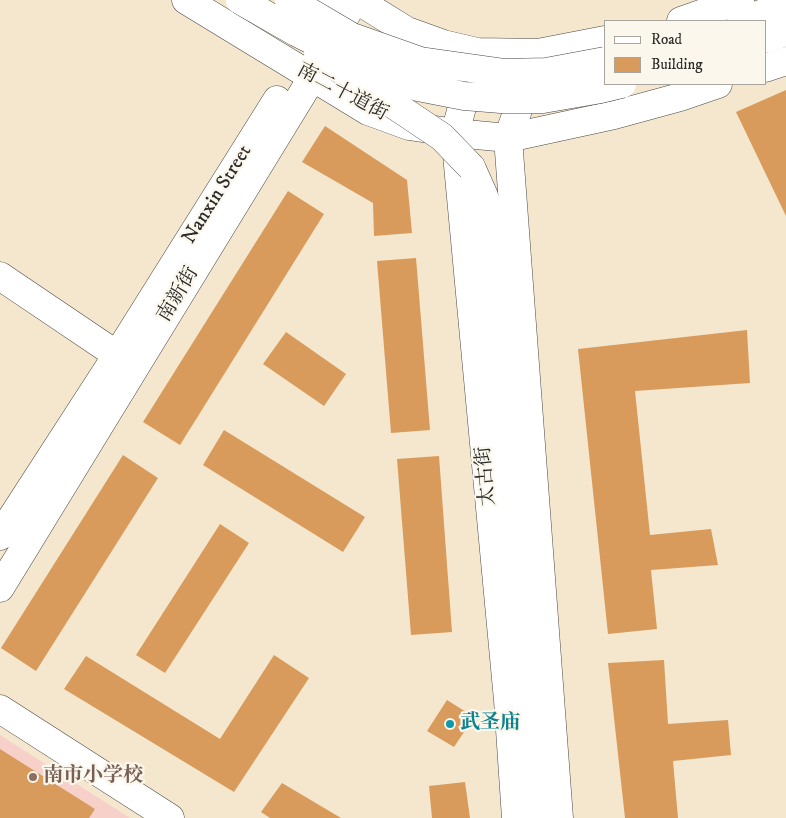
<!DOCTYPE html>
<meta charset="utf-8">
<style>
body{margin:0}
#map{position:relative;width:786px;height:818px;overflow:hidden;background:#f4e7cd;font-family:"IM FELL DW Pica",serif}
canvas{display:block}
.legend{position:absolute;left:604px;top:20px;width:162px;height:65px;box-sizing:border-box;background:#fbf7ec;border:1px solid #a8a59f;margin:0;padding:6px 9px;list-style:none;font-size:15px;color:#2b2b2b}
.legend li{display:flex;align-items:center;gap:10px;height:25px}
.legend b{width:25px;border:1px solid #a8a59f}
</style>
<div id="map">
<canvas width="786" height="818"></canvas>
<ul class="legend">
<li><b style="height:6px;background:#fff"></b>Road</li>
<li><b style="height:14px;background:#d89b5b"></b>Building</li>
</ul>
</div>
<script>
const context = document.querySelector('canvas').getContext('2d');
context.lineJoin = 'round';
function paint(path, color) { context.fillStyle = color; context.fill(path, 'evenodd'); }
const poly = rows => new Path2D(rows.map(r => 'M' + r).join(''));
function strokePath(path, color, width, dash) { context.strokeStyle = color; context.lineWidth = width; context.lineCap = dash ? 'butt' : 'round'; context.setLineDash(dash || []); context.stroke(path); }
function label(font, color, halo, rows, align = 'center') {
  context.font = font + ' "IM FELL DW Pica","Noto Serif SC",serif'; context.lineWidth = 4.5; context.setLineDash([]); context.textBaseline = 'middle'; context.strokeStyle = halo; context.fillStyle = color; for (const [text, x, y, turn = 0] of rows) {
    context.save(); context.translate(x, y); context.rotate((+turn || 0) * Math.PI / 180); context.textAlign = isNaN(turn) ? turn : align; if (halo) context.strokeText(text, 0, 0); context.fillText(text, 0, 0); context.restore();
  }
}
const built = poly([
 [0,735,130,818,0,818]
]);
const building = poly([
 [786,90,786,216,736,112],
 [325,126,407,180,412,233,374,236,373,203,302,162],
 [288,191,324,214,180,445,143,422],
 [416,258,430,430,391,433,377,261],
 [747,330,750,383,635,391,650,535,711,529,718,565,651,570,657,629,608,634,578,349],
 [286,332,346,374,324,406,263,364],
 [224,430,365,517,343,552,203,465],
 [123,455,158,478,36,671,1,648],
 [439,456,452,632,411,635,397,459],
 [220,524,249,543,165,673,136,655],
 [274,655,309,678,234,792,64,689,86,656,220,739],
 [664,660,668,724,728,720,731,755,673,761,678,818,625,818,608,663],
 [447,700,474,717,454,747,427,731],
 [0,749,95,809,89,818,0,818],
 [465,782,470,818,432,818,429,786],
 [282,783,341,818,270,818,261,812]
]);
const secondary = poly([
 [311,39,331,0],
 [0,276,117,355],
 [0,536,117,355,277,100],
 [0,588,312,78,354,0],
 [0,709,170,818],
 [531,724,533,818]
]);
const primary = poly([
 [186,0,368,111,409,126,455,133,508,138,614,115,680,97,718,84],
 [357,0,407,31,443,44,477,52,538,53,605,40],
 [681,21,740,0],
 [477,52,455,133,508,700,516,818],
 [538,53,508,138,559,818],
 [765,68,786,61],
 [471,167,484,196,486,206,531,724]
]);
const highway = poly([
 [741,21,786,5],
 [765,39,786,32]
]);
const primaryBridge = poly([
 [318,54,442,137,471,167]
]);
const highwayBridge = poly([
 [240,0,296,32,373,71,418,87,464,96,501,99,543,99,601,89,622,84],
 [289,0,352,37,420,61,505,73,546,72,605,61]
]);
const markers = [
 [450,724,5,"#0f9aa8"],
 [33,777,5,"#8d6e63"]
];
const streetNames = [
 ["南二十道街",342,93,28],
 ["Nanxin Street",218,195,-58],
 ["南新街",179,295,-59],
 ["太古街",487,476,-95]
];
const cultureNames = [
 ["武圣庙",460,724]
];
const educationNames = [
 ["南市小学校",43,777]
];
paint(built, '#f7d0ca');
paint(building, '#d89b5b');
strokePath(secondary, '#494743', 29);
strokePath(primary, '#494743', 29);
strokePath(highway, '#494743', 29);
strokePath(secondary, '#fff', 28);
strokePath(primary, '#fff', 28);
strokePath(highway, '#fff', 28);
strokePath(primaryBridge, '#494743', 29, []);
strokePath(highwayBridge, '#494743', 29, []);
strokePath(primaryBridge, '#fff', 28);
strokePath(highwayBridge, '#fff', 28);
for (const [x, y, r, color] of markers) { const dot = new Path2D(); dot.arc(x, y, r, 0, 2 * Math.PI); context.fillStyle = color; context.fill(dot); strokePath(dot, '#fbf7ec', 2); }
label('20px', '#2b2b2b', '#fbf7ec', streetNames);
label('bold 20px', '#0d838f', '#fbf7ec', cultureNames, 'left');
label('bold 20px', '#785e54', '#fbf7ec', educationNames, 'left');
</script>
